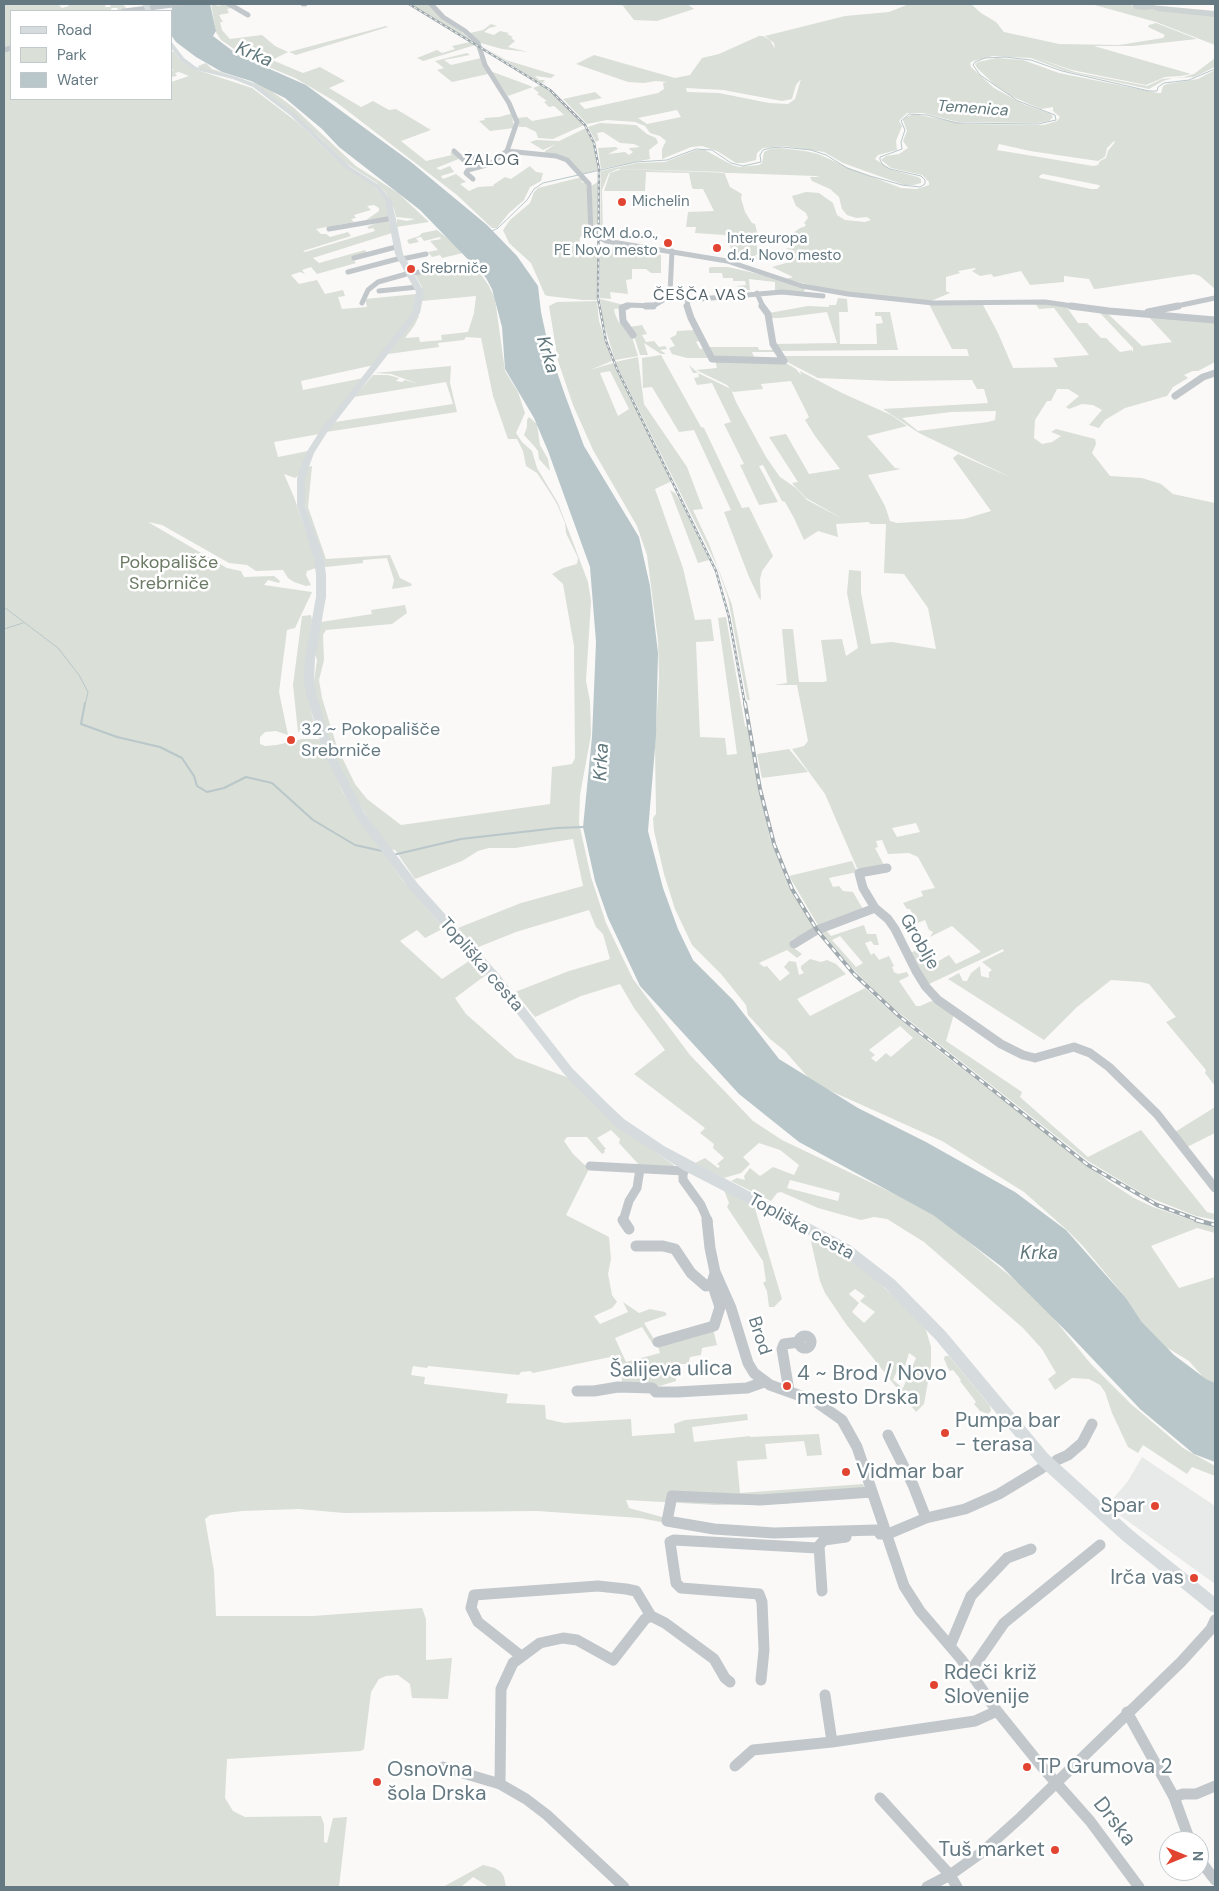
<!DOCTYPE html>
<meta charset="utf-8">
<style>
body{margin:0}
#map{position:relative;width:1219px;height:1891px;overflow:hidden;background:#faf9f8;font-family:"DM Sans",sans-serif}
canvas{display:block}
.frame{position:absolute;inset:0;border:5px solid #657982;pointer-events:none}
.legend{position:absolute;left:10px;top:10px;width:162px;height:90px;box-sizing:border-box;background:#fff;border:1px solid #c1c9cd;margin:0;padding:6px 9px;list-style:none;font-size:15px;color:#657982}
.legend li{display:flex;align-items:center;gap:10px;height:25px}
.legend b{width:25px;border:1px solid #c1c9cd}
.north{position:absolute;left:1159px;top:1831px;width:50px;height:50px;box-sizing:border-box;background:#fff;border:1px solid #c1c9cd;border-radius:50%;rotate:90deg;font-size:14px;font-weight:700;line-height:20px;text-align:center;color:#657982}
.north::after{content:'';display:block;margin:auto;width:18px;height:22px;background:#e14431;clip-path:polygon(50% 0,100% 100%,50% 72%,0 100%)}
</style>
<div id="map">
<canvas width="1219" height="1891"></canvas>
<div class="frame"></div>
<ul class="legend">
<li><b style="height:6px;background:#d6dbde"></b>Road</li>
<li><b style="height:14px;background:#dadfd7"></b>Park</li>
<li><b style="height:14px;background:#b9c7ca"></b>Water</li>
</ul>
<div class="north">N</div>
</div>
<script>
const context = document.querySelector('canvas').getContext('2d');
context.lineJoin = 'round';
function paint(path, color) { context.fillStyle = color; context.fill(path, 'evenodd'); }
const poly = rows => new Path2D(rows.map(r => 'M' + r).join(''));
function strokePath(path, color, width, dash) { context.strokeStyle = color; context.lineWidth = width; context.lineCap = dash ? 'butt' : 'round'; context.setLineDash(dash || []); context.stroke(path); }
function label(font, color, halo, rows, align = 'center') {
  context.font = font + ' "DM Sans",sans-serif'; context.lineWidth = 5; context.setLineDash([]); context.textBaseline = 'middle'; context.strokeStyle = halo; context.fillStyle = color; for (const [text, x, y, turn = 0] of rows) {
    context.save(); context.translate(x, y); context.rotate((+turn || 0) * Math.PI / 180); context.textAlign = isNaN(turn) ? turn : align; if (halo) context.strokeText(text, 0, 0); context.fillText(text, 0, 0); context.restore();
  }
}
const built = poly([
 [1142,1457,1215,1506,1215,1584,1107,1506,1128,1481]
]);
const green = poly([
 [4,4,58,4,62,8,69,6,68,4,106,4,105,7,110,7,111,5,109,4,121,4,126,7,123,10,117,10,118,8,112,8,110,11,11,11,11,47,4,49],
 [211,4,216,4,217,6,228,4,236,7,227,9,229,13,219,15,223,22,220,22,222,30,230,39,262,35,275,46,288,52,272,60,303,73,320,67,345,81,329,88,361,107,373,101,389,110,396,109,431,130,401,141,426,161,452,155,450,153,454,151,461,158,436,168,440,170,450,166,454,172,441,176,443,179,456,174,466,182,460,184,469,191,478,187,494,186,493,185,505,177,511,179,530,166,536,172,543,173,541,181,530,187,524,200,509,213,497,228,492,228,457,195,336,102,295,78,247,58,221,40,216,32],
 [410,4,429,4,477,45],
 [632,4,687,4,694,9,657,21,634,20,623,6,620,6],
 [909,4,971,4,981,13,996,22,1004,32,1059,44,1119,45,1163,38,1165,35,1148,27,1149,25,1156,23,1197,39,1133,46,1094,46,1191,74,1181,76,1165,77,1146,85,1072,70,1031,56,1075,72,1147,86,1162,79,1184,77,1194,74,1215,58,1215,67,1194,77,1173,78,1163,81,1149,89,1065,71,1031,58,993,56,973,61,970,63,971,67,994,88,1023,104,1051,114,1053,117,1049,121,1037,123,958,122,923,113,907,113,899,121,902,126,896,141,897,150,878,155,875,159,892,170,918,177,921,179,921,183,914,185,904,185,843,163,824,152,784,146,763,148,757,153,756,160,744,163,736,163,717,151,702,146,691,147,662,159,662,149,666,141,660,136,650,133,645,126,635,122,607,120,587,124,563,99,595,92,602,98,579,103,585,109,658,93,664,89,663,83,667,82,656,81,644,83,628,82,576,64,594,55,675,78,690,75,702,58,719,54,759,36,763,36,770,40,775,49,774,43,765,36,845,16,889,12],
 [801,79,795,99,788,104,769,103,719,93,687,92,686,88,723,90,782,101,792,99,796,85],
 [677,110,681,117,647,124,638,118],
 [1091,4,1128,4,1136,7,1142,5,1157,8,1215,15,1215,45,1156,22],
 [491,24,497,26,489,28,484,32,494,35,500,31,509,33,507,34,513,37,511,38,515,41,508,47,528,52,502,49,481,43,470,33,483,30],
 [386,26,388,27,296,55,289,52],
 [470,42,475,45,423,61,417,58,437,50,442,53,455,49,452,46],
 [482,46,506,60,555,75,551,78,535,76,539,80,545,80,542,84],
 [11,49,11,99,171,99,171,82,189,76,179,72,175,73,177,76,171,77,171,71,174,70,171,69,171,52,174,52,179,59,191,68,252,88,297,122,337,160,374,186,384,199,389,209,389,217,366,220,379,211,379,208,374,205,367,206,371,210,354,215,356,218,351,219,354,222,316,229,321,234,326,234,330,237,348,232,351,236,303,251,305,252,375,231,373,228,369,229,367,227,381,221,389,220,392,233,313,258,319,263,365,250,367,253,352,258,356,263,317,274,311,267,302,270,305,274,300,272,291,275,299,284,317,280,325,294,343,290,345,296,338,297,342,309,367,307,365,299,416,294,412,315,374,365,301,381,303,390,364,378,320,434,274,442,278,457,308,451,299,475,295,478,284,474,294,497,315,559,316,568,307,571,306,575,311,585,306,586,294,582,288,578,283,570,256,571,247,565,229,563,162,525,148,522,227,568,241,571,244,577,274,576,280,581,279,583,268,580,264,585,312,592,295,628,287,630,279,692,288,735,276,731,265,732,260,737,260,744,265,746,277,745,302,739,319,739,343,792,356,814,403,881,444,928,425,938,417,930,400,941,442,979,472,959,486,975,455,998,466,1014,516,1058,569,1078,615,1124,674,1165,672,1169,642,1168,619,1143,620,1139,611,1130,597,1138,606,1149,604,1150,605,1152,602,1154,587,1137,567,1137,564,1141,573,1154,589,1169,566,1215,609,1237,611,1259,608,1274,612,1295,617,1302,612,1308,594,1316,600,1324,628,1312,623,1302,639,1313,650,1309,665,1312,667,1315,644,1323,657,1344,713,1329,717,1345,702,1348,701,1355,690,1357,688,1364,675,1364,676,1381,660,1386,622,1382,620,1355,533,1373,530,1371,521,1372,519,1375,428,1366,427,1368,413,1366,411,1375,425,1377,424,1384,508,1394,506,1403,545,1405,546,1419,564,1423,631,1419,632,1436,675,1433,674,1424,685,1420,747,1414,748,1420,692,1427,694,1442,750,1436,750,1437,819,1434,822,1455,807,1456,804,1441,765,1444,767,1459,737,1461,740,1493,863,1484,866,1491,785,1504,716,1505,626,1500,629,1508,662,1517,666,1523,640,1518,537,1511,344,1513,299,1509,242,1511,210,1515,205,1519,214,1571,216,1616,313,1616,422,1608,426,1619,426,1660,452,1658,448,1699,412,1698,410,1684,398,1675,386,1676,379,1679,371,1692,364,1749,361,1751,227,1759,225,1798,233,1811,245,1817,321,1816,324,1824,324,1842,327,1843,333,1818,347,1817,339,1887,4,1887,4,51],
 [642,1327,654,1346,658,1346,660,1353,626,1362,615,1338],
 [467,53,470,55,444,60,451,65,481,58,488,74,452,82,437,70,444,68,435,61],
 [997,58,1023,60,1059,73,1158,93,1161,93,1163,86,1167,84,1198,79,1215,70,1215,289,1200,276,1194,274,1096,289,1094,289,1089,279,1064,276,1064,282,1030,285,1021,271,994,277,991,274,980,276,972,271,976,269,975,268,958,271,960,273,946,277,946,291,950,293,931,301,830,290,786,279,793,277,772,267,793,261,788,254,790,250,786,249,794,246,785,233,793,233,800,228,804,227,806,225,804,223,808,218,806,213,796,206,792,196,806,192,819,193,833,203,837,215,845,220,865,222,871,220,867,217,856,218,847,215,842,209,839,197,830,189,812,181,810,177,820,177,816,176,618,169,609,173,602,190,603,237,600,237,601,171,637,163,665,162,696,150,705,150,732,165,739,167,759,165,762,163,764,152,770,149,780,148,805,151,818,154,849,168,901,188,917,189,929,185,929,182,922,175,891,168,881,160,886,156,899,154,908,148,903,141,907,131,903,120,906,117,914,114,965,124,1044,125,1057,121,1060,117,1053,111,1053,107,1041,109,1013,97,995,85,977,68,975,64,978,62],
 [1114,141,1115,142,1108,151,1106,158,1100,161,1098,165,1093,166,997,150,999,144,1030,151,1098,161,1105,157,1107,148],
 [1043,174,1099,185,1100,186,1097,189,1091,189,1040,178,1039,176],
 [206,63,212,69,266,87,293,107,356,166,398,193,429,222,396,227,397,219,407,221,415,219,396,217,394,208,386,193,377,183,345,163,317,135,253,85,200,69,198,66],
 [490,71,520,82,533,87,508,96],
 [541,85,563,102,584,125,553,139,538,138,536,132,526,127,519,127,517,118,527,117,532,121,564,115,554,106,549,107,544,102,547,101,537,94,539,93,533,88],
 [510,114,512,115,514,128,490,131,479,121,485,120,484,118,499,117],
 [600,123,636,125,647,134,656,138,658,143,649,150,650,159,601,169,598,148,616,147,618,149,608,154,625,152,629,155,633,152,629,149,630,148,640,147,634,144,620,143,603,132,597,133,599,140,596,142,588,127],
 [586,128,594,146,598,170,583,174,572,163,545,154,545,151,556,144,543,150,530,142,536,140,559,141],
 [622,169,724,172,730,187,742,194,741,198,745,212,752,223,755,224,759,240,757,246,759,254,755,255,758,259,733,260,733,253,725,235,695,233,696,227,686,227,688,212,714,211,703,189,694,189,692,188,689,173,646,172,645,191,604,191,610,173],
 [582,177,584,180,581,182,586,183,588,191,589,235,580,237,579,244,567,243,597,247,597,300,583,300,548,296,545,295,531,263,509,243,503,230,510,220,530,203,534,192,538,188],
 [598,182,597,235,593,231,591,186],
 [437,230,456,245,463,253,442,258,440,255,432,257,428,252,438,250,430,241,441,239,440,237,424,241,421,237,416,238,419,242,409,244,407,240,419,236,422,233],
 [600,248,661,255,661,273,651,273,646,269,632,269,632,279,626,280,628,294,610,292,611,299,600,298],
 [475,266,489,286,495,299,505,371,518,392,525,413,516,433,522,442,532,451,537,468,558,503,588,582,591,601,586,681,590,701,591,735,580,795,579,823,591,877,606,923,633,979,690,1055,753,1121,782,1140,924,1208,949,1226,1037,1298,1091,1364,1131,1404,1183,1448,1215,1466,1215,1476,1192,1467,1187,1474,1143,1445,1138,1453,1128,1447,1112,1413,1105,1392,1100,1385,1089,1379,1072,1378,1055,1390,1048,1379,1056,1373,1042,1349,1023,1328,924,1242,887,1219,874,1217,861,1220,818,1208,781,1192,777,1193,771,1201,731,1181,737,1178,745,1180,744,1176,750,1168,760,1176,773,1167,794,1175,799,1165,780,1150,759,1143,743,1157,750,1164,741,1173,724,1178,695,1163,705,1158,718,1168,720,1166,717,1164,724,1158,713,1148,714,1144,700,1133,705,1128,634,1074,665,1050,634,1008,620,984,581,996,535,1017,515,992,569,971,610,959,603,934,596,927,589,910,516,932,476,948,458,928,521,903,583,886,573,839,515,848,489,848,478,851,462,861,415,879,395,850,389,849,357,801,332,753,313,688,317,660,315,654,321,622,372,614,371,610,405,605,407,613,392,624,326,630,323,635,324,660,319,680,322,698,337,747,355,784,367,799,401,825,550,804,552,767,572,764,575,758,574,646,563,584,552,574,563,568,577,564,578,558,566,533,565,523,557,504,549,491,537,473,526,466,523,451,517,439,508,439,493,396,481,338,466,337,464,340,438,343,439,347,388,354,417,315,419,316,414,326,405,338,419,337,420,342,442,340,441,335,468,332,474,313,476,296,422,301,422,287,414,273,435,271,436,273,445,272,444,270],
 [790,1180,840,1193,838,1201,787,1188],
 [711,267,728,267,763,275,805,288,804,292,775,290,775,282,749,279,750,290,743,290,737,286,746,285,745,281,733,281,733,278,723,278,722,273,709,273,709,268],
 [838,298,847,299,848,312,839,312,840,344,877,344,876,324,883,323,881,316,875,316,875,312,890,312,898,350,779,351,775,344,837,343,827,312,780,318,770,318,769,313,808,306,829,307,829,305,836,305],
 [600,299,624,305,620,308,614,309,615,314,619,323,624,323,631,334,638,356,615,360,603,321],
 [597,301,599,321,612,361,590,370,613,363,672,481,655,489,683,568,695,620,711,619,714,641,696,642,700,737,725,738,727,755,737,754,718,618,726,617,745,726,748,727,770,839,788,885,815,929,791,940,794,948,802,954,797,958,787,950,759,963,764,967,767,966,780,981,790,973,784,967,789,961,796,962,799,975,804,973,801,969,801,966,810,959,821,962,827,960,836,964,846,974,797,999,810,1016,865,988,898,1018,948,1058,1108,1181,1134,1198,1153,1207,1215,1228,1215,1233,1197,1228,1151,1246,1179,1288,1215,1277,1215,1384,1204,1378,1189,1361,1166,1347,1139,1319,1126,1298,1082,1245,1067,1230,1024,1192,942,1141,813,1083,785,1051,770,1039,748,1015,746,1005,721,974,692,945,675,909,664,874,654,831,653,818,656,814,655,746,659,677,658,641,647,555,637,526,593,450,573,405,558,361,549,306,557,302],
 [610,371,629,409,618,416,600,373],
 [900,1026,913,1038,891,1057,886,1053,876,1062,871,1058,875,1055,869,1050],
 [982,303,998,333,1013,368,1058,367,1053,358,1089,355,1054,308,1039,309,1035,303,1066,306,1078,323,1087,323,1101,338,1106,338,1120,352,1132,350,1133,353,1133,348,1100,313,1106,312,1142,346,1172,342,1147,315,1215,321,1215,362,1198,371,1193,371,1184,375,1188,378,1173,387,1167,396,1125,408,1105,420,1099,428,1089,425,1102,410,1093,405,1082,404,1069,409,1066,407,1079,396,1068,389,1057,389,1051,401,1047,401,1035,420,1034,438,1042,444,1052,442,1061,436,1051,432,1056,429,1095,439,1096,444,1092,453,1110,476,1142,478,1161,484,1173,494,1215,503,1215,1086,1205,1073,1206,1070,1166,1022,1176,1017,1149,984,1141,982,1111,980,1077,1007,1044,1040,948,979,959,973,963,981,967,981,971,973,980,966,981,976,989,978,989,972,992,970,982,962,1004,951,1003,949,927,985,907,953,925,949,937,962,949,955,956,964,981,952,952,926,930,937,933,932,929,930,925,920,910,926,916,921,910,909,907,909,903,903,923,896,921,891,935,888,918,857,909,853,888,854,882,840,876,841,878,847,875,848,884,865,860,869,857,868,825,794,792,749,804,746,808,741,807,736,797,685,774,685,787,683,782,629,793,629,799,682,823,682,827,681,821,640,842,639,846,656,858,648,847,593,849,570,861,571,861,593,871,644,892,642,936,649,928,608,904,574,884,573,886,524,870,524,869,522,836,524,838,537,818,531,804,540,794,518,785,502,782,501,763,465,759,466,778,502,759,505,740,465,744,464,724,424,731,422,712,383,697,385,694,378,699,377,698,373,693,373,689,365,698,373,731,389,736,402,766,457,780,477,796,488,807,500,845,520,806,498,792,483,798,482,769,437,786,434,809,474,840,469,815,436,805,420,809,417,791,381,761,384,763,389,733,392,727,385,696,370,717,368,715,360,786,363,796,369,801,375,800,371,842,393,891,415,907,426,867,436,895,468,901,469,868,475,885,506,890,521,897,523,964,519,991,511,953,458,958,454,1012,478,919,433,883,409,988,403,984,389,977,389,972,380,892,381,818,378,789,363,782,356,969,356,967,349,952,349,929,304],
 [996,411,995,420,988,422,918,431,902,418,951,412],
 [916,823,920,832,897,837,892,828],
 [642,325,647,334,642,335,646,342,654,341,659,347,665,346,667,349,660,350,666,354,661,354,644,343,648,355,640,355,633,333,629,327],
 [695,330,702,340,696,342,700,349,706,348,709,358,687,358,672,354,669,348,675,346,670,338,676,335,677,331],
 [708,347,758,347,759,350,775,350,776,352,752,352,755,360,715,359],
 [661,355,701,427,704,428,742,508,749,507,773,556,762,571,760,579,761,600,759,598,749,577,724,512,731,510,694,430,679,432,652,387,643,388,642,358],
 [638,357,644,404,687,467,703,509,693,510,709,544,732,605,750,700,747,700,728,598,717,566,615,362],
 [451,366,450,383,457,412,326,432,335,422,453,404,446,382,354,397,373,375,388,375,399,378,396,381,402,382,405,380,419,384,391,374,374,373],
 [529,417,537,424,540,445,548,459,550,471,539,459,538,451,535,447,524,435,527,427,527,420],
 [312,466,308,507,326,559,390,555,400,578,412,584,411,586,392,589,394,580,387,558,363,560,363,563,326,567,324,566,304,501,303,482,307,467],
 [670,490,675,493,682,504,709,560,698,563],
 [311,615,312,620,305,665,306,688,315,728,312,732,306,733,298,732,293,685,302,616],
 [789,749,808,772,762,778,757,754],
 [852,861,857,872,829,878,833,887,839,886,843,891,853,892,864,911,819,927,789,876],
 [864,925,867,934,876,934,879,945,874,945,871,941,865,943,871,955,874,953,879,960,889,956,894,966,892,967,894,972,898,974,907,972,909,976,899,981,916,1006,920,1006,934,1000,954,1014,946,1041,1022,1092,1020,1097,1088,1157,1141,1130,1207,1212,1215,1214,1215,1220,1196,1216,1148,1197,1088,1161,888,1004,848,964,820,930,824,928,831,936],
 [840,936,863,963,856,967,832,940],
 [1215,1107,1215,1133,1187,1147,1175,1132],
 [724,1190,754,1205,782,1299,774,1307,769,1307,767,1291,763,1283,766,1281,763,1261,727,1207,729,1203],
 [809,1233,864,1269,916,1317,926,1330,931,1347,931,1365,924,1404,916,1412,846,1324,825,1293,820,1281],
 [855,1289,865,1296,860,1301,875,1312,864,1323,852,1312,859,1303,849,1294],
 [909,1353,916,1358,903,1388,893,1380,900,1364,905,1366],
 [949,1356,990,1406,991,1411,988,1414,980,1411,974,1404,976,1402,960,1381,961,1380,953,1370,950,1371,948,1368,944,1359,945,1356],
 [483,1865,495,1868,501,1872,504,1877,506,1887,489,1887,473,1877,461,1887,443,1887]
]);
const water = poly([
 [172,4,210,4,216,31,213,36,238,55,306,85,411,162,487,225,517,256,538,286,541,312,549,349,565,395,584,446,639,537,650,586,658,653,656,736,648,831,663,888,678,929,693,960,733,1000,779,1059,858,1108,926,1142,1015,1192,1066,1230,1126,1298,1141,1321,1174,1355,1206,1379,1215,1383,1215,1462,1194,1454,1140,1409,1068,1333,1002,1267,933,1215,799,1142,739,1094,640,986,608,918,595,881,583,827,592,737,596,642,590,567,548,451,534,418,505,369,502,327,492,289,486,278,420,210,339,147,322,129,285,98,251,81,222,72,196,57,176,42,171,35]
]);
const streamFar1 = poly([
 [492,231,498,228,527,200,534,189,543,183,636,162,667,160,696,149,712,150,731,163,743,166,761,162,760,155,763,150,770,148,782,147,811,150,826,155,847,168,870,176,902,185,920,187,925,184,925,180,921,176,890,169,883,165,880,160,880,157,902,149,901,142,905,130,901,121,909,114,927,115,957,123,1038,124,1056,120,1055,115,1018,101,980,75,973,65,975,62,985,58,1005,57,1031,60,1062,71,1149,91,1157,91,1158,87,1164,83,1189,80,1215,69],
 [4,607,58,648,79,675,88,692,85,705],
 [4,629,23,623]
]);
const stream = poly([
 [85,703,81,724,117,737,160,747,182,758,194,776,197,786,207,792,224,788,246,777,272,783,313,820,355,845,382,851],
 [393,855,461,839,557,828,584,827]
]);
const taxiway = poly([
 [1140,4,1215,11,1215,17,1158,11,1140,4]
]);
const runway = poly([
 [1132,4,1155,4,1152,9,1144,10,1135,9,1132,4]
]);
const minorFar3 = poly([
 [229,4,248,15],
 [303,4,305,4],
 [431,4,443,17,465,31,478,43,485,65,509,103,517,122,507,151,490,164,468,170,466,173,473,179],
 [124,11,181,4],
 [4,50,11,48],
 [454,151,467,163,478,167],
 [507,151,556,156,567,160,589,184,591,233,606,241,727,261,802,286,848,294,933,303,1045,302,1080,307],
 [469,154,477,160,474,165],
 [329,229,393,218],
 [354,258,396,247],
 [402,259,426,254],
 [348,272,401,258],
 [379,291,418,287],
 [670,293,688,300,782,292,823,296],
 [757,293,763,307],
 [362,303,368,290,378,282,410,273,440,270],
 [624,307,628,305,653,306,665,299,670,293,672,251],
 [687,307,688,300],
 [1172,307,1215,298]
]);
const minorFar2 = poly([
 [627,306,622,308,623,321,633,335],
 [646,306,653,306],
 [687,306,691,318,712,359,784,361],
 [762,306,768,314,773,344,784,361],
 [1071,306,1109,311,1215,320],
 [1148,312,1178,306],
 [1175,396,1203,377,1215,373]
]);
const minorFar1 = poly([
 [887,868,859,873,863,888,875,908,888,919,895,929,916,971,926,987,938,1000,1001,1044,1023,1055,1035,1058,1074,1047,1090,1053,1109,1067,1157,1114,1215,1188],
 [794,944,817,930,875,908],
 [590,1166,684,1171],
 [687,1166,683,1174,683,1180,701,1205,708,1221],
 [623,1221,629,1201,637,1188,640,1169]
]);
const minor = poly([
 [623,1220,629,1229],
 [707,1220,710,1248,715,1272,731,1308,748,1363,754,1373,770,1385,815,1401,842,1420,857,1447,904,1586,920,1611,961,1659,997,1711,1043,1768,1090,1821,1139,1887],
 [636,1246,663,1246,675,1249,691,1273,706,1286,712,1283,715,1273],
 '799 1342a6 6 0 1 1 12 0a6 6 0 1 1-12 0Z',
 [658,1342,714,1326,720,1307,713,1286],
 [577,1391,594,1391,618,1387,652,1388,656,1392,677,1392,747,1388,764,1382],
 [789,1391,782,1349,784,1344,799,1342],
 [888,1435,913,1485,926,1518],
 [1057,1460,1068,1455,1082,1443,1092,1424],
 [872,1492,760,1500,672,1496,667,1521,714,1529,774,1533,876,1530],
 [880,1534,888,1534,926,1518,965,1509,999,1494,1042,1468],
 [819,1546,822,1591],
 [950,1646,971,1596,1007,1558,1031,1549],
 [521,1656,478,1622,471,1608,474,1595,598,1586,626,1589,636,1591,651,1616],
 [970,1672,1004,1623,1100,1545],
 [761,1680,764,1650,762,1602,759,1594,681,1588,676,1583,670,1542,674,1540,817,1548,824,1540,846,1537],
 [825,1695,832,1742,975,1721,997,1711],
 [1127,1712,1174,1797,1190,1841],
 [735,1766,753,1750,832,1742],
 [443,1767,500,1784,526,1799,547,1815,624,1887],
 [500,1784,501,1689,513,1663,540,1643,563,1638,577,1640,613,1660,645,1619,651,1616,665,1623,714,1659,725,1678,730,1682],
 [1174,1797,1183,1794,1196,1794,1215,1786],
 [880,1798,950,1875,957,1887],
 [1199,1859,1215,1880],
 [927,1887,950,1875,981,1853,1021,1817,1181,1662,1211,1629,1215,1620]
]);
const major = poly([
 [142,4,148,4,152,11,146,11,142,4],
 [171,41,184,58,196,67,237,77,257,85,295,114,349,166,379,185,392,201,403,254,424,292,420,313,326,434,314,453,305,478,305,505,324,559,326,575,326,597,315,658,314,681,316,693,333,752,364,812,418,884,498,973,572,1068,607,1103,624,1119,664,1146,850,1245,895,1280,946,1332,1048,1454,1132,1530,1215,1597,1215,1613,1210,1611,1122,1540,1038,1464,936,1340,885,1288,840,1253,809,1235,683,1170,616,1127,564,1074,490,979,410,890,356,817,323,752,306,693,304,681,305,658,316,597,316,575,314,559,297,505,297,478,306,453,320,431,412,313,416,292,395,254,385,201,375,187,345,168,291,116,253,87,233,79,192,69,180,60,171,48,171,41]
]);
const railFar2 = poly([
 [409,4,550,90,585,125,594,143,599,169,598,298,606,341,617,369,716,571,729,617,745,705]
]);
const railFar1 = poly([
 [745,703,760,789,774,844,792,889,817,930,854,974,899,1016,1088,1165,1157,1205,1201,1221]
]);
const rail = poly([
 [1196,1220,1215,1225]
]);
const markers = [
 [622,202,5,"#e14431"],
 [668,243,5,"#e14431"],
 [717,248,5,"#e14431"],
 [411,269,5,"#e14431"],
 [291,740,5,"#e14431"],
 [787,1386,5,"#e14431"],
 [945,1433,5,"#e14431"],
 [846,1472,5,"#e14431"],
 [1155,1506,5,"#e14431"],
 [1194,1578,5,"#e14431"],
 [934,1685,5,"#e14431"],
 [1027,1767,5,"#e14431"],
 [377,1782,5,"#e14431"],
 [1055,1850,5,"#e14431"]
];
const farPoinames = [
 ["Michelin",632,202],
 ["RCM d.o.o.,",658,234,"right"],
 ["PE Novo mesto",658,251,"right"],
 ["Intereuropa",727,239],
 ["d.d., Novo mesto",727,256],
 ["Srebrniče",421,269]
];
const farWaternames = [
 ["Temenica",973,109,4]
];
const farQuarternames = [
 ["ZALOG",492,161],
 ["ČEŠČA VAS",700,296]
];
const parkNames = [
 ["Pokopališče",169,563],
 ["Srebrniče",169,584]
];
const poiNames = [
 ["32 ~ Pokopališče",301,730],
 ["Srebrniče",301,751]
];
const streetNames = [
 ["Groblje",919,942,60],
 ["Topliška cesta",481,965,49],
 ["Topliška cesta",801,1227,29],
 ["Brod",759,1336,72]
];
const waterNames = [
 ["Krka",254,55,23],
 ["Krka",547,355,73],
 ["Krka",602,762,-87],
 ["Krka",1039,1254]
];
const nearStreetnames = [
 ["Šalijeva ulica",671,1370,-1],
 ["Drska",1114,1822,52]
];
const nearPoinames = [
 ["4 ~ Brod / Novo",797,1374],
 ["mesto Drska",797,1398],
 ["Pumpa bar",955,1421],
 ["- terasa",955,1445],
 ["Vidmar bar",856,1472],
 ["Spar",1145,1506,"right"],
 ["Irča vas",1184,1578,"right"],
 ["Rdeči križ",944,1673],
 ["Slovenije",944,1697],
 ["TP Grumova 2",1037,1767],
 ["Osnovna",387,1770],
 ["šola Drska",387,1794],
 ["Tuš market",1045,1850,"right"]
];
paint(built, '#e8e9e9');
paint(green, '#dadfd7');
paint(water, '#b9c7ca');
strokePath(streamFar1, '#b9c7ca', 1);
strokePath(stream, '#b9c7ca', 2);
paint(taxiway, '#cdd2d3');
paint(runway, '#cdd2d3');
strokePath(minorFar3, '#c1c7ca', 5);
strokePath(minorFar2, '#c1c7ca', 7);
strokePath(minorFar1, '#c1c7ca', 9);
strokePath(minor, '#c1c7ca', 11);
paint(major, '#d6dbde');
strokePath(railFar2, '#a0aaae', 2.5);
strokePath(railFar1, '#a0aaae', 4);
strokePath(rail, '#a0aaae', 4.5);
strokePath(railFar2, '#fff', 1, [3]);
strokePath(railFar1, '#fff', 2, [5.5]);
strokePath(rail, '#fff', 2.5, [8]);
for (const [x, y, r, color] of markers) { const dot = new Path2D(); dot.arc(x, y, r, 0, 2 * Math.PI); context.fillStyle = color; context.fill(dot); strokePath(dot, '#fff', 2); }
label('15px', '#657982', '#fff', farPoinames, 'left');
label('italic 16px', '#60787c', '#fff', farWaternames);
context.letterSpacing = '1px';
label('16px', '#57666d', '#fff', farQuarternames);
context.letterSpacing = '0px';
label('18px', '#6b7a64', '#fff', parkNames);
label('18px', '#657982', '#fff', poiNames, 'left');
label('18px', '#657982', '#fff', streetNames);
label('italic 19px', '#60787c', '#fff', waterNames);
label('21px', '#657982', '#fff', nearStreetnames);
label('21px', '#657982', '#fff', nearPoinames, 'left');
</script>
